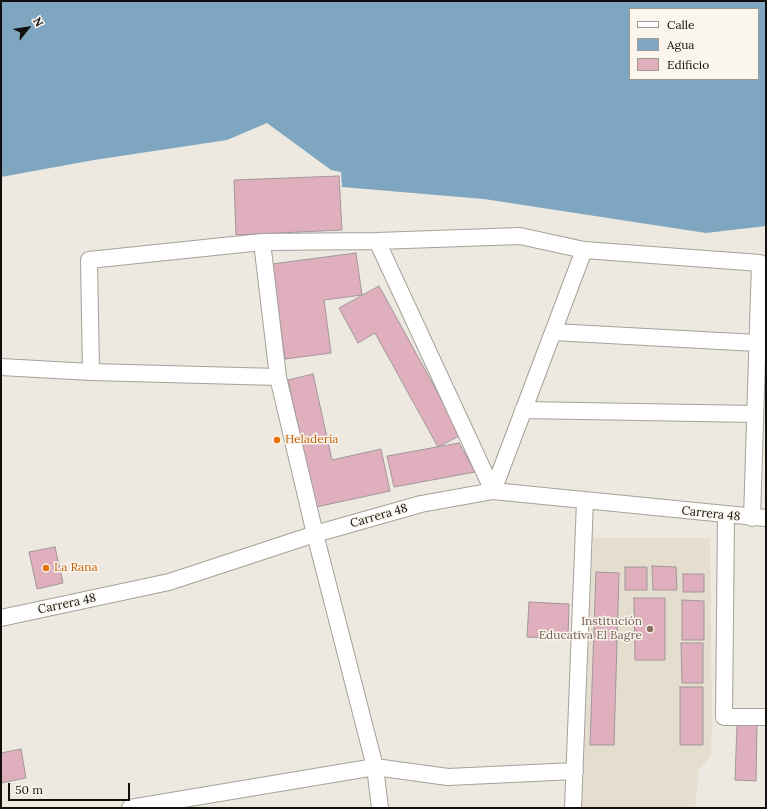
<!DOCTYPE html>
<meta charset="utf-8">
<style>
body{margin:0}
#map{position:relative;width:767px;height:809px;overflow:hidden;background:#ede8e0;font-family:Lora,serif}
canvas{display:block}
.frame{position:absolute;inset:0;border:2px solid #11100d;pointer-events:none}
.legend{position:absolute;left:629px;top:8px;width:130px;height:72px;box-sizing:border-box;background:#faf6ed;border:1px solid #9d9a93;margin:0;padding:5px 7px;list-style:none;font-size:12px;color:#11100d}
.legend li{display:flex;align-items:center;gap:8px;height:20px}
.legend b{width:20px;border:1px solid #9d9a93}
.north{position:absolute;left:8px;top:8px;width:40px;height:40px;-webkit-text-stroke:3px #faf6ed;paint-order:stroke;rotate:60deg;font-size:11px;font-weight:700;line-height:16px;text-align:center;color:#11100d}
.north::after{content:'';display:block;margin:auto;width:14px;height:18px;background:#11100d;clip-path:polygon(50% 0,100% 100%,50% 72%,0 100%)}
.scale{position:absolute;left:8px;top:783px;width:122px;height:18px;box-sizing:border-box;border:2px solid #11100d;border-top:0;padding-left:5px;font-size:12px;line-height:14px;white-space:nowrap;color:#11100d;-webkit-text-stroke:3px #faf6ed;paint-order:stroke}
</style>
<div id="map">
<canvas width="767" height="809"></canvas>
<div class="frame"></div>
<ul class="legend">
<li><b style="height:5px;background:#fff"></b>Calle</li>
<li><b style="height:11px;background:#7ea6c0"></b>Agua</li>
<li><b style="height:11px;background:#dfafbd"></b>Edificio</li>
</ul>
<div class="north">N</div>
<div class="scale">50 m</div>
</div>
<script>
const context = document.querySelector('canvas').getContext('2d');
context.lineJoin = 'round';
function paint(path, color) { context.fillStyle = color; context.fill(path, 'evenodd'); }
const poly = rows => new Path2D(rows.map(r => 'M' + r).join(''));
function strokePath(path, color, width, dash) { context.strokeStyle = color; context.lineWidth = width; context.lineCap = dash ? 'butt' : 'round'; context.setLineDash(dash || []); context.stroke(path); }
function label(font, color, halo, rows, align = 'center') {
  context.font = font + ' Lora,serif'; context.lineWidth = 3; context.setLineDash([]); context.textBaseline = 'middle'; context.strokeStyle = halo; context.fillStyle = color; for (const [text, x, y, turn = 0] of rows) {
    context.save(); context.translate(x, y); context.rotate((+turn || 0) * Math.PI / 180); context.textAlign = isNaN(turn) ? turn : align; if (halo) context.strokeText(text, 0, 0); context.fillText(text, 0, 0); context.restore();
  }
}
const built = poly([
 [593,538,710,538,712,720,711,756,699,769,695,808,582,808]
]);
const water = poly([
 [1,1,766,1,766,226,706,233,484,199,342,187,341,172,331,170,267,123,227,140,94,160,1,177],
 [630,9,758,9,758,79,630,79]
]);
const building = poly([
 [339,176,342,230,236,235,234,180,339,176],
 [356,253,362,295,324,300,331,353,285,359,272,264,356,253],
 [379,286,461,435,438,447,375,333,358,343,339,308,379,286],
 [313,374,332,460,381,449,390,491,316,507,288,380,313,374],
 [459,443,475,472,394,487,387,456,459,443],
 [55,547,63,583,37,589,29,552,55,547],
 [652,566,676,567,677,590,653,590,652,566],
 [625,567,647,567,647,590,625,590,625,567],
 [596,572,619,573,614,745,590,745,596,572],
 [683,574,704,574,704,592,683,592,683,574],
 [634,598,665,598,665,660,635,660,634,598],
 [682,600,704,601,704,640,682,640,682,600],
 [529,602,569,604,568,639,527,637,529,602],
 [681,643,703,643,703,683,682,683,681,643],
 [680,687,703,687,703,745,680,745,680,687],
 [737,725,757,725,756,781,735,780,737,725],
 [21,749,26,778,1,783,1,753,21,749]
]);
const minor = poly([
 [377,241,493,491],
 [553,332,757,343],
 [1,367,91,372,278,377],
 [91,372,89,260,262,242],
 [523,410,755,414],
 [493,491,584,250],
 [726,515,724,717,766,717],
 [1,618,169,582,315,534,421,504,493,491,766,518],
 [130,808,375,767,448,777,575,771],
 [380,808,375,767,315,534,278,377,262,242,377,241,520,236,584,250,760,263,752,518],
 [573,808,585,501]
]);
const markers = [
 [277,440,4,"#e8710a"],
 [46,568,4,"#e8710a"],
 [650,629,4,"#8d6e63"]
];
const foodNames = [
 ["Heladería",285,440],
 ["La Rana",54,568]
];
const streetNames = [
 ["Carrera 48",711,514,6],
 ["Carrera 48",379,516,-16],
 ["Carrera 48",67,604,-12]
];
const educationNames = [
 ["Institución",642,622],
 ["Educativa El Bagre",642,636]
];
paint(built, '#e5ddce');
paint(water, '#7ea6c0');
paint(building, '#dfafbd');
strokePath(building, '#a1979a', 1);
strokePath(minor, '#a5a199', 18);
strokePath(minor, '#fff', 16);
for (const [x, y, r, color] of markers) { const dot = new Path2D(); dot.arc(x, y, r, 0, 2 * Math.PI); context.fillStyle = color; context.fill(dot); strokePath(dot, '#faf6ed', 1.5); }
label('12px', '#c56008', '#faf6ed', foodNames, 'left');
label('12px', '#11100d', '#faf6ed', streetNames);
label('12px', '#785e54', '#faf6ed', educationNames, 'right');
</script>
